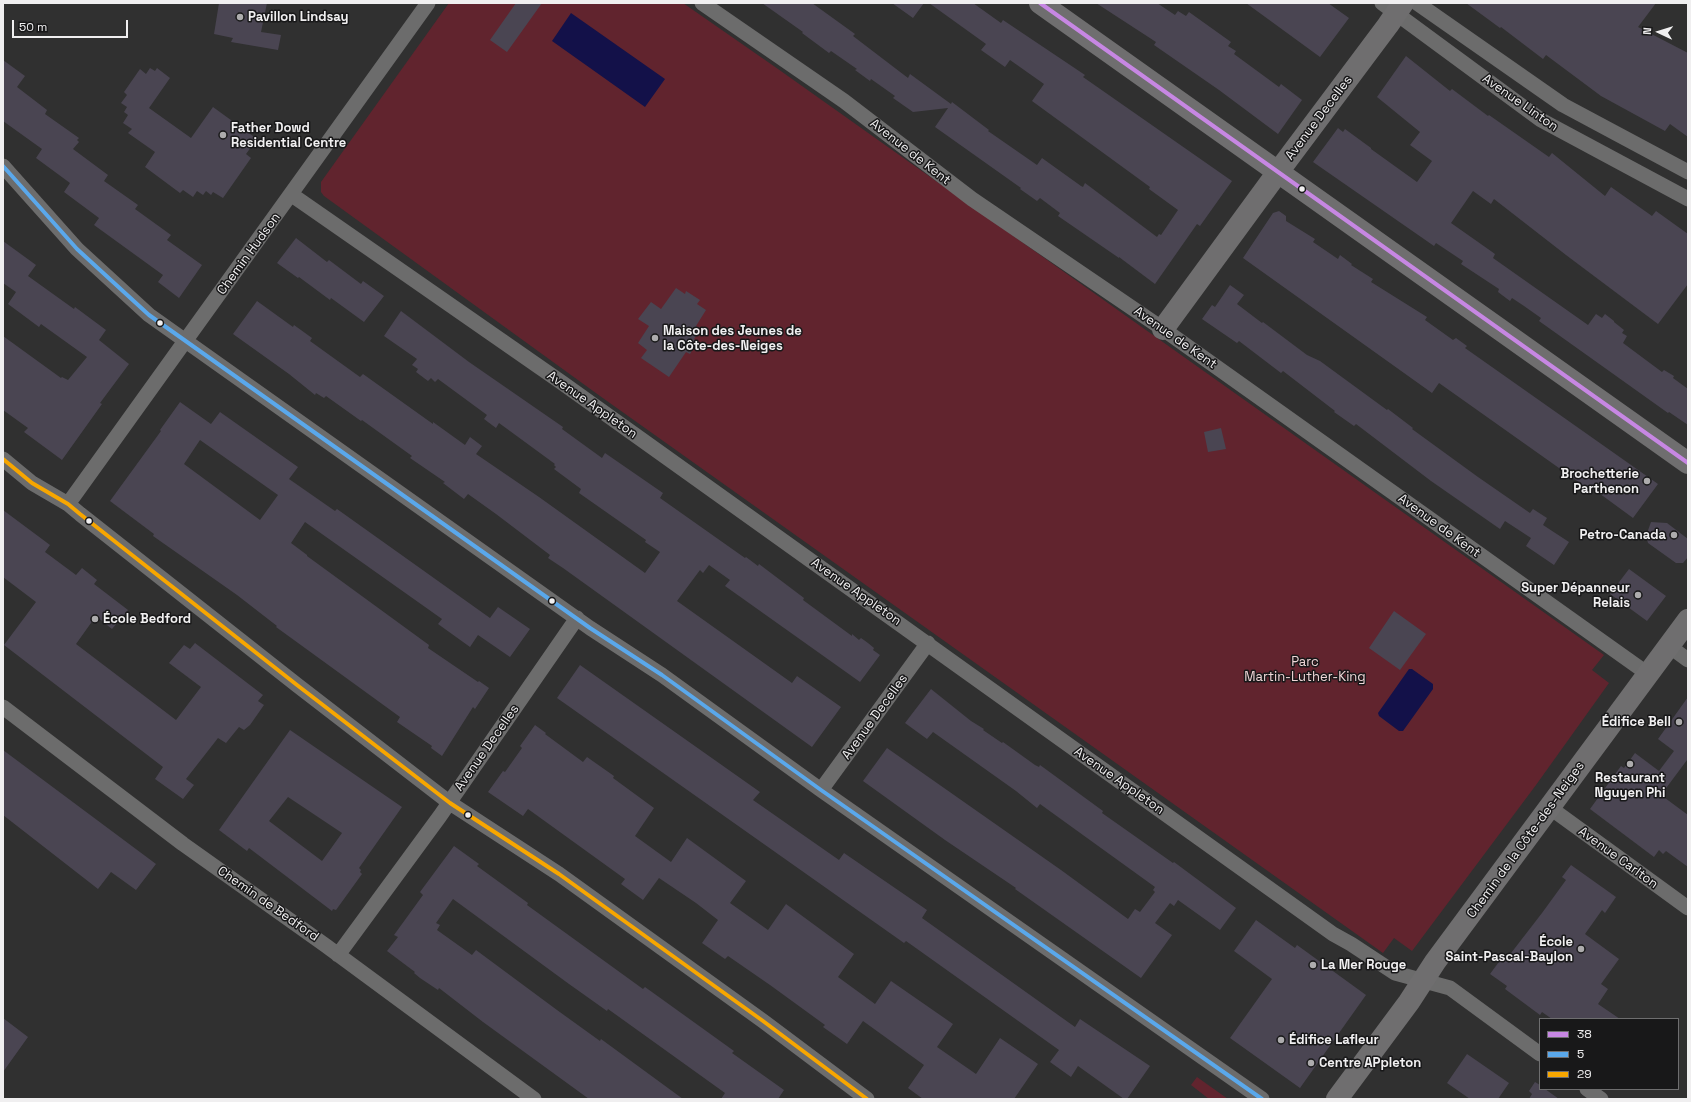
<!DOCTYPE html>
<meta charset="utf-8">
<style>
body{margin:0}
#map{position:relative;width:1691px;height:1102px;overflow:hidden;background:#303030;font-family:"Space Grotesk",sans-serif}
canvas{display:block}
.frame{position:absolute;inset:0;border:4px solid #f0eff0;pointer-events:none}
.legend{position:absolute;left:1539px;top:1018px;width:140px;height:72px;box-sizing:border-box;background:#181819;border:1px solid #6e6e6f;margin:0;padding:5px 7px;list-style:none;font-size:12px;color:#f0eff0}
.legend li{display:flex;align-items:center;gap:8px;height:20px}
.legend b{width:20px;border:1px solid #6e6e6f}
.north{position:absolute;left:1639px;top:12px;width:40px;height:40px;-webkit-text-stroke:3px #181819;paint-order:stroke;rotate:274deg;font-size:11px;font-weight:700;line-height:16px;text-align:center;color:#f0eff0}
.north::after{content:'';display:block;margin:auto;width:14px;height:18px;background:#f0eff0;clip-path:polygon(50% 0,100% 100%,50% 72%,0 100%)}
.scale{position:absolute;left:12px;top:20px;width:116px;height:18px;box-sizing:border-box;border:2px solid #f0eff0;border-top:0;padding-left:5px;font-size:12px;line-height:14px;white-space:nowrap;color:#f0eff0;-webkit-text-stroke:3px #181819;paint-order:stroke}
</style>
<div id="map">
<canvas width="1691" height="1102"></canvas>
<div class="frame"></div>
<ul class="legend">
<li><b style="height:5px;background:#c787e3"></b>38</li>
<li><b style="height:5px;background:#5aa8eb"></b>5</li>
<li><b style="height:5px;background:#f7a600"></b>29</li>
</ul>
<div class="north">N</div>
<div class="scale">50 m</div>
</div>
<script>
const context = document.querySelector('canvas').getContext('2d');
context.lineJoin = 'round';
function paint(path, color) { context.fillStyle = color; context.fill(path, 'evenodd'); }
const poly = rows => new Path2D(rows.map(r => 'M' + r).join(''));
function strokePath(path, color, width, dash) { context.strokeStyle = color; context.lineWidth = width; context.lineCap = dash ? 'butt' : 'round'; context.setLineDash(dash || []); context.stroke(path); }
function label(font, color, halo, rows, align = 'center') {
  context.font = font + ' "Space Grotesk",sans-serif'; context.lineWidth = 3; context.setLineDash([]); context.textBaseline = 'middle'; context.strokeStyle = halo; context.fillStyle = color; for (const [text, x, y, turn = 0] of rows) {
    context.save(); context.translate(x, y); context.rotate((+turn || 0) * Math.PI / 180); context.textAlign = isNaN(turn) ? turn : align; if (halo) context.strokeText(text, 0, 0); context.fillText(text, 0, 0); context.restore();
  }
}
const green = poly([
 [449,3,683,3,778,69,1604,655,1592,670,1609,683,1536,785,1412,951,1394,938,1383,953,600,396,324,196,321,192,321,182],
 [1197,1077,1228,1099,1209,1099,1191,1085]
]);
const water = poly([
 [571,13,665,79,645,107,552,41],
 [1409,669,1412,669,1433,684,1433,689,1403,731,1399,731,1379,716,1378,713]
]);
const building = poly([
 [219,3,267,3,261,32,281,35,278,50,231,42,233,38,214,34],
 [516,3,542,3,507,52,490,40],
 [762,3,812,3,855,34,853,36,908,78,910,74,951,104,952,102,989,130,988,131,1037,165,1042,158,1081,186,1083,187,1085,183,1157,237,1159,234,1161,235,1178,210,1149,189,1150,187,1032,101,1044,84,1010,60,1005,67,981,50,986,44,929,3,973,3,1001,23,1003,20,1085,75,1083,77,1232,181,1200,226,1197,224,1155,284,1119,257,1119,258,1058,216,1060,213,1040,198,1037,201,1020,189,1021,188,935,127,948,108,913,112,893,98,895,96,871,79,870,81,855,70,857,69,831,51,829,53,802,33,803,32],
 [892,3,924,3,913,18],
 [1096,3,1157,3,1175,15,1178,11,1186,16,1189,12,1231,42,1228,46,1236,51,1234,54,1279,87,1281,84,1302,100,1278,134,1219,90,1154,45,1156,42],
 [1246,3,1328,3,1349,18,1320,57],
 [1466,3,1656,3,1638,27,1688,53,1688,137,1670,124,1665,131,1601,96,1546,55,1543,59,1501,27,1500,28],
 [1406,56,1450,91,1452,89,1488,116,1489,115,1549,157,1552,153,1605,196,1611,187,1652,216,1656,211,1688,234,1688,284,1658,324,1566,255,1494,199,1491,204,1473,191,1451,223,1488,249,1495,254,1493,258,1588,325,1596,314,1602,318,1605,314,1614,321,1614,322,1624,330,1622,333,1627,336,1623,343,1662,372,1664,370,1674,376,1673,378,1688,389,1688,425,1669,412,1668,413,1539,321,1541,318,1524,306,1512,298,1510,301,1498,292,1499,289,1461,264,1463,261,1436,243,1434,246,1313,162,1338,128,1343,132,1345,129,1371,148,1371,149,1417,182,1432,161,1410,145,1420,132,1377,97],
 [3,60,25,76,17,87,47,110,45,114,79,138,77,140,79,142,73,149,108,175,104,181,138,205,135,209,171,235,167,240,202,265,179,298,158,282,163,275,94,225,99,218,64,192,70,183,36,158,42,149,3,121],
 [150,68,155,71,157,68,170,78,149,108,191,138,213,107,257,139,246,154,251,158,223,198,213,192,211,195,206,191,203,195,197,191,193,197,183,190,180,193,145,167,155,152,128,133,132,129,123,123,128,115,124,112,127,107,121,103,127,95,124,92,140,69,146,74],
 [1279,211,1286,216,1286,221,1315,239,1313,242,1338,259,1340,255,1352,264,1351,265,1373,279,1371,282,1427,317,1425,320,1453,340,1456,338,1467,346,1465,348,1658,484,1633,518,1592,488,1590,490,1439,383,1432,393,1243,258,1273,213],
 [296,238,327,262,329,260,361,284,363,281,384,296,364,322,331,298,330,300,299,277,298,278,277,263],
 [3,241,36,265,28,276,74,309,75,307,106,330,99,340,129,364,100,403,102,404,62,460,24,432,28,428,3,410,3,336,61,378,62,377,68,380,87,357,41,324,39,327,8,304,16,292,3,283],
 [1230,285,1244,295,1237,304,1262,323,1263,322,1307,355,1320,361,1387,410,1388,409,1413,428,1412,429,1478,477,1530,513,1533,509,1547,518,1543,525,1569,542,1554,565,1526,546,1531,538,1505,521,1500,529,1431,481,1356,424,1354,426,1334,412,1335,411,1283,371,1281,373,1239,341,1237,343,1202,319,1212,305,1215,307],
 [676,288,685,294,686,291,700,300,697,304,706,310,696,326,701,329,694,339,697,342,690,354,686,352,669,377,641,358,647,350,638,343,649,326,638,319,651,302,661,309],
 [257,301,293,327,294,325,312,338,310,341,360,377,363,374,433,424,433,422,465,445,470,437,482,446,476,454,539,497,645,573,660,552,645,542,646,540,579,493,581,489,554,469,556,467,554,465,555,464,499,423,496,428,484,419,487,415,438,379,435,382,431,378,428,381,416,372,418,369,412,365,417,359,384,336,401,311,469,362,563,427,562,429,602,458,605,453,663,493,660,498,745,558,746,557,758,566,759,564,804,598,803,600,852,636,852,634,859,640,861,638,868,643,874,648,873,650,880,655,860,682,725,586,730,580,709,565,703,573,700,570,677,601,792,683,797,676,841,707,812,747,563,568,548,558,550,555,496,514,468,494,464,499,443,483,445,482,410,458,412,456,362,420,361,421,326,396,324,398,316,393,315,395,289,374,233,334],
 [180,402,211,424,220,412,298,467,289,479,335,511,337,509,490,618,498,607,530,629,510,657,478,635,470,647,438,624,442,619,305,522,291,543,307,555,307,556,429,645,428,648,478,682,479,681,489,688,475,709,473,707,442,756,431,748,432,746,397,722,400,717,276,627,277,626,237,595,153,536,154,534,110,501,161,431,160,430],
 [200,440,278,495,260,520,184,464],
 [1221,428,1226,449,1208,452,1204,432],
 [3,510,50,545,45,552,76,575,82,568,97,580,94,584,128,610,112,629,96,616,76,644,176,720,201,687,169,663,184,645,190,649,195,643,263,695,258,701,264,705,250,725,244,730,239,727,226,743,218,738,186,779,194,785,183,799,155,779,163,767,4,645,36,602,3,577],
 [1651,522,1667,523,1688,539,1688,557,1683,563,1676,563,1648,543,1646,536],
 [1629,569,1666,596,1647,621,1610,594],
 [1394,611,1426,634,1400,670,1369,648],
 [580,665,760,792,753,800,839,860,844,853,927,910,922,918,1075,1027,1080,1019,1150,1066,1127,1099,1124,1099,1078,1066,1071,1077,1050,1062,1059,1050,906,941,904,943,870,919,557,698],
 [931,689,971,721,984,729,983,730,1002,743,1003,742,1035,765,1039,767,1040,765,1103,811,1102,813,1173,863,1174,862,1236,908,1220,930,1178,900,1174,906,1170,903,1155,923,1172,935,1141,978,1015,889,1016,888,945,840,863,781,887,748,1061,870,1128,919,1135,909,1140,912,1155,892,1153,890,1155,887,1040,804,1037,808,1016,791,933,732,927,739,905,723],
 [1688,697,1688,761,1687,760,1661,795,1688,815,1688,867,1666,851,1663,854,1659,850,1654,857,1590,809,1621,766,1624,768,1635,753,1659,771,1674,751,1658,739],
 [535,725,546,733,545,734,583,762,587,757,614,776,613,778,654,808,635,836,671,862,687,838,746,881,730,903,768,930,786,904,854,954,838,977,875,1004,891,981,953,1024,937,1047,976,1074,1000,1038,1038,1064,1014,1099,923,1099,908,1088,924,1065,863,1021,847,1044,823,1027,825,1025,770,985,728,956,725,959,702,943,718,920,696,903,659,878,643,900,621,884,625,879,528,809,523,816,488,792,503,771,505,772,522,748,520,746],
 [290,730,402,807,359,868,361,870,360,872,362,874,336,910,333,909,332,911,249,848,247,851,219,830],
 [288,797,342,833,322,861,269,821],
 [3,750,156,864,136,890,111,872,98,889,3,815],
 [454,846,479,864,477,866,528,903,527,905,643,989,645,987,734,1051,732,1053,784,1090,778,1099,721,1099,725,1093,608,1009,607,1011,569,984,453,899,436,923,440,925,437,930,472,955,476,950,557,1010,600,1041,601,1039,683,1099,589,1099,483,1022,439,988,438,990,420,978,414,973,415,972,387,951,398,937,394,935,423,895,420,892],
 [1571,865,1616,897,1605,913,1602,910,1585,934,1619,959,1601,984,1608,989,1598,1004,1620,1019,1552,1019,1542,1012,1540,1015,1505,989,1507,986,1490,974,1504,955,1508,957,1542,913,1566,880,1562,877],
 [1256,920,1295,948,1297,945,1366,995,1300,1088,1230,1038,1272,979,1234,951],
 [3,1018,28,1037,3,1072],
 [1467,1054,1509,1083,1498,1099,1470,1099,1447,1083],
 [1535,1082,1540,1085,1540,1089,1545,1089,1559,1099,1529,1099,1532,1094,1529,1091]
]);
const street = poly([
 [702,3,844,101,972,199,1163,329,1648,674],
 [1382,3,1541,120,1688,199],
 [1417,3,1563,105,1688,172],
 [3,166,77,249,149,315,590,628,662,675,821,790,1262,1099],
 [292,195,561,382,1333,934,1351,944,1395,973,1450,988,1540,1054],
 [3,459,32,483,68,504,80,514,297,685,450,803,559,874,763,1021,867,1099],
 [68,504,428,3],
 [1669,646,1688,660],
 [3,707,183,844,325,945,534,1099],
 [821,790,928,643],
 [1549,807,1688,908],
 [338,955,440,816,577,618],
 [1587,1089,1601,1099]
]);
const secondary = poly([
 [1040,3,1688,463],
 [1163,329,1278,172,1388,25,1403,3],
 [1337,1099,1409,1002,1435,962,1688,620]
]);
const bus1 = poly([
 [1040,3,1688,463]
]);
const bus2 = poly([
 [3,166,77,249,149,315,590,628,662,675,821,790,1262,1099]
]);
const bus3 = poly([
 [3,459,32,483,68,504,80,514,297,685,450,803,559,874,763,1021,867,1099]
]);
const markers = [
 [240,17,4,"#adacad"],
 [223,135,4,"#adacad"],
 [1302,189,3.5,"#f0eff0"],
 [160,323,3.5,"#f0eff0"],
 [655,338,4,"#adacad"],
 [1647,481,4,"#adacad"],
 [89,521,3.5,"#f0eff0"],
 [1674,535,4,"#adacad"],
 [1638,595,4,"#adacad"],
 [552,601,3.5,"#f0eff0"],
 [95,619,4,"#adacad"],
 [1679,722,4,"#adacad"],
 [1630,764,4,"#adacad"],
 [468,815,3.5,"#f0eff0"],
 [1581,949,4,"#adacad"],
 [1313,965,4,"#adacad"],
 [1281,1040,4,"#adacad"],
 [1311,1063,4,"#adacad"]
];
const poiNames = [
 ["Pavillon Lindsay",248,17],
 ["Father Dowd",231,128],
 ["Residential Centre",231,143],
 ["Maison des Jeunes de",663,331],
 ["la Côte-des-Neiges",663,346],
 ["Brochetterie",1639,474,"right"],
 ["Parthenon",1639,489,"right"],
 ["Petro-Canada",1666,535,"right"],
 ["Super Dépanneur",1630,588,"right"],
 ["Relais",1630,603,"right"],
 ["École Bedford",103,619],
 ["Édifice Bell",1671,722,"right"],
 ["Restaurant",1630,778,"center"],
 ["Nguyen Phi",1630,793,"center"],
 ["École",1573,942,"right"],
 ["Saint-Pascal-Baylon",1573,957,"right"],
 ["La Mer Rouge",1321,965],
 ["Édifice Lafleur",1289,1040],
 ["Centre APpleton",1319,1063]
];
const streetNames = [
 ["Avenue Linton",1520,103,35],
 ["Avenue Decelles",1319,118,-53],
 ["Avenue de Kent",910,152,38],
 ["Chemin Hudson",249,254,-54],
 ["Avenue de Kent",1175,338,35],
 ["Avenue Appleton",592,405,35],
 ["Avenue de Kent",1439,526,36],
 ["Avenue Appleton",856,592,35],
 ["Avenue Decelles",875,717,-54],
 ["Avenue Decelles",487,748,-55],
 ["Avenue Appleton",1119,781,35],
 ["Chemin de la Côte-des-Neiges",1526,840,-54],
 ["Avenue Carlton",1618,858,36],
 ["Chemin de Bedford",268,904,35]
];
const parkNames = [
 ["Parc",1305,662],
 ["Martin-Luther-King",1305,677]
];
paint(green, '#61242e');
paint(water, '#131149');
paint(building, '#4a4552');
strokePath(street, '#6c6c6c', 15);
strokePath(secondary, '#6f6e6f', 22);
strokePath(bus1, '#c787e3', 4);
strokePath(bus2, '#5aa8eb', 4);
strokePath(bus3, '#f7a600', 4);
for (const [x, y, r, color] of markers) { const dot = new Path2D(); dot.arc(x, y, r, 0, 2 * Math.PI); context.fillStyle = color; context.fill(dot); strokePath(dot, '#181819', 1.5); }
label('bold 13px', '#f0eff0', '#181819', poiNames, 'left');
label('13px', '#f0eff0', '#181819', streetNames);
label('13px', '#f0d7d8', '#181819', parkNames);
</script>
